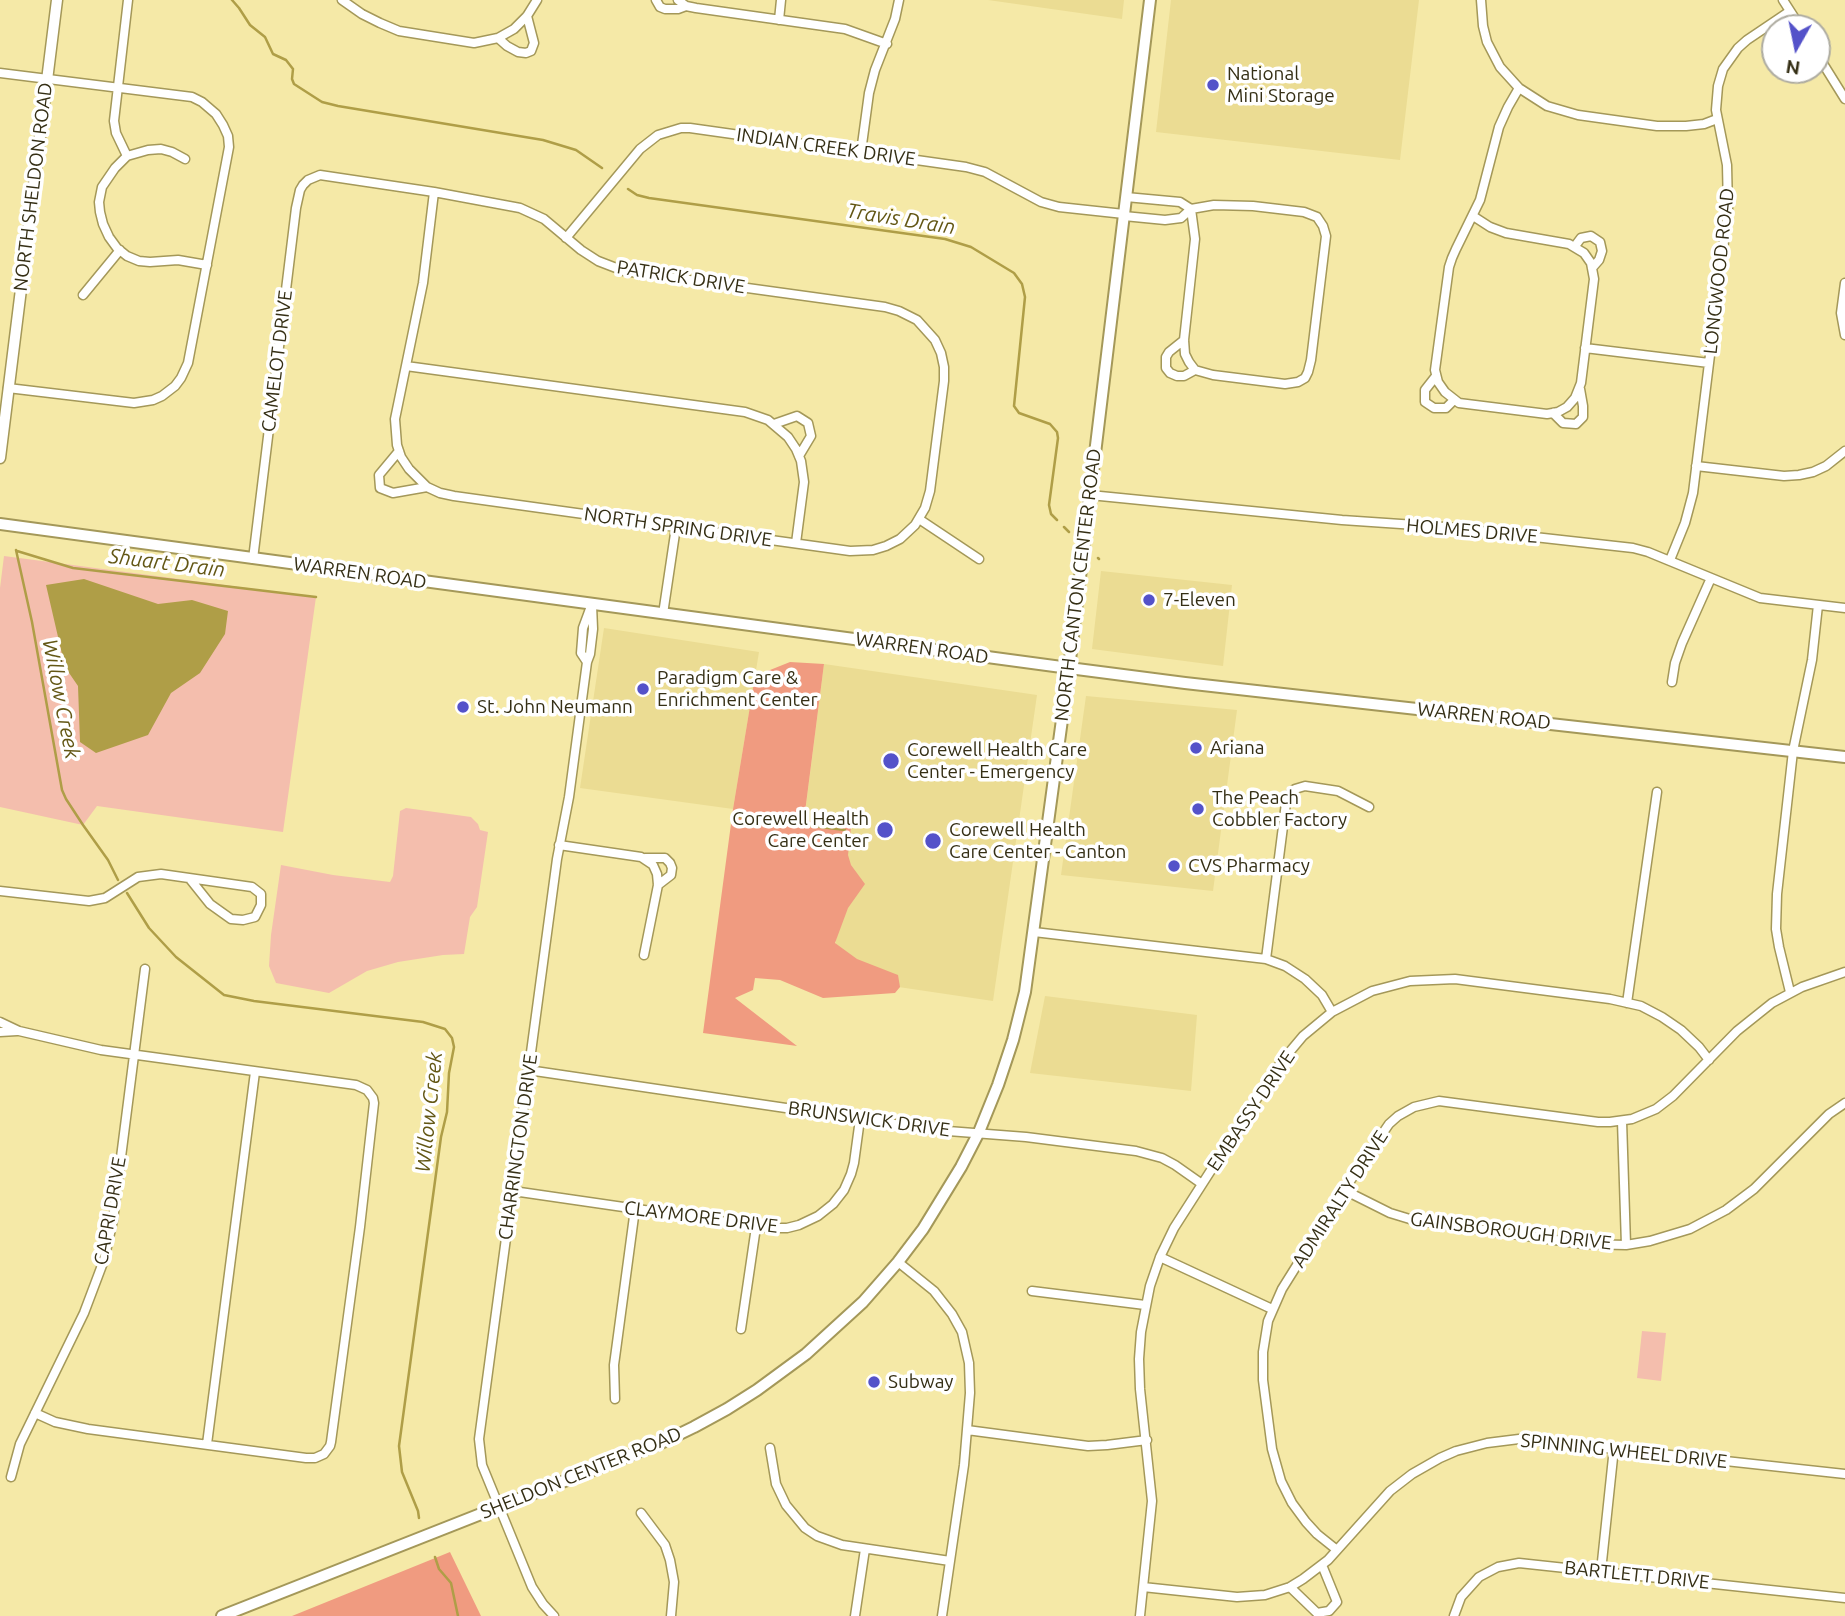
<!DOCTYPE html>
<style>
body{margin:0}
#map{position:relative;width:1845px;height:1616px;overflow:hidden;background:#f5e9a7;font-family:Ubuntu,sans-serif}
canvas{display:block}
.north{position:absolute;left:1761px;top:14px;width:70px;height:70px;box-sizing:border-box;background:#fff;border:2px solid #aeaca1;border-radius:50%;rotate:189deg;font-size:19px;font-weight:700;line-height:28px;text-align:center;color:#352f15}
.north::after{content:'';display:block;margin:auto;width:24px;height:32px;background:#5452c9;clip-path:polygon(50% 0,100% 100%,50% 72%,0 100%)}
</style>
<div id="map">
<canvas width="1845" height="1616"></canvas>
<div class="north">N</div>
</div>
<script>
const context = document.querySelector('canvas').getContext('2d');
context.lineJoin = 'round';
function paint(path, color) { context.fillStyle = color; context.fill(path, 'evenodd'); }
const poly = rows => new Path2D(rows.map(r => 'M' + r).join(''));
function strokePath(path, color, width, dash) { context.strokeStyle = color; context.lineWidth = width; context.lineCap = dash ? 'butt' : 'round'; context.setLineDash(dash || []); context.stroke(path); }
function label(font, color, halo, rows, align = 'center') {
  context.font = font + ' Ubuntu,sans-serif'; context.lineWidth = 7; context.setLineDash([]); context.textBaseline = 'middle'; context.strokeStyle = halo; context.fillStyle = color; for (const [text, x, y, turn = 0] of rows) {
    context.save(); context.translate(x, y); context.rotate((+turn || 0) * Math.PI / 180); context.textAlign = isNaN(turn) ? turn : align; if (halo) context.strokeText(text, 0, 0); context.fillText(text, 0, 0); context.restore();
  }
}
const built = poly([
 [988,0,1124,0,1122,19],
 [1171,0,1419,0,1400,160,1156,132],
 [1101,571,1232,585,1223,666,1092,649],
 [604,628,759,652,733,809,580,788],
 [824,664,1037,695,993,1001,831,977,851,828,804,821],
 [1086,696,1237,710,1213,891,1061,875],
 [1045,996,1197,1015,1191,1091,1030,1073]
]);
const green = poly([
 [4,556,316,597,283,832,97,806,83,825,0,807,0,588],
 [406,808,471,817,478,824,480,830,488,832,477,907,470,917,464,954,443,955,398,962,367,971,329,993,276,983,269,966,271,935,281,865,333,875,390,882,393,876,400,811],
 [1642,1331,1666,1333,1661,1381,1637,1378]
]);
const forest = poly([
 [790,662,824,664,804,820,851,828,848,855,851,865,865,884,848,908,835,943,857,959,898,975,900,987,895,993,823,998,780,980,755,978,753,990,735,998,797,1046,703,1033,733,809,755,676],
 [450,1552,481,1616,292,1616]
]);
const water = poly([
 [84,579,158,604,192,600,228,611,225,634,200,673,171,693,148,735,96,753,80,742,78,686,65,667,46,585]
]);
const stream = poly([
 [232,0,239,8,250,25,265,37,273,54,286,60,293,69,292,79,294,84,322,102,338,106,543,140,576,150,602,168],
 [628,189,637,195,649,198,945,239,971,247,1014,273,1022,284,1025,297,1014,406,1019,413,1050,424,1057,432,1058,438,1049,505,1051,514,1057,520],
 [1064,527,1069,532],
 [16,550,32,622,62,790,66,799,83,825,108,860,118,880],
 [17,551,73,568,316,597],
 [1098,558,1099,559],
 [738,817,845,830],
 [127,893,149,928,176,957,224,995,254,1001,423,1022,445,1029,452,1038,454,1047,449,1073,447,1112,441,1137,399,1446,402,1472,418,1511,419,1518],
 [435,1557,439,1569,451,1583,458,1616]
]);
const minor = poly([
 [342,0,362,14,380,23,399,31,474,43,498,38,514,29,527,16,537,0],
 [656,0,660,7,665,9,678,9,686,6],
 [678,0,686,6,696,8,845,29,887,44],
 [1481,0,1483,26,1487,42,1500,67,1519,88,1547,106,1578,115,1657,126,1686,126,1704,124,1717,119],
 [1783,0,1801,28],
 [779,20,781,0],
 [498,38,507,46,518,52,526,53,531,51,534,43,527,16],
 [1817,54,1845,99],
 [0,73,192,97,202,102,216,114,223,125,228,136,229,147,188,363,181,378,175,386,162,396,153,400,134,403,8,388],
 [861,152,869,93,875,70,895,19,899,0],
 [127,156,116,133,114,121,128,0],
 [185,159,172,152,161,149,148,150,127,156,115,168,102,187,99,202,100,212,103,224,109,237,117,248,127,256,139,261,150,262,178,260,207,265],
 [1126,197,1180,202,1191,209,1214,205,1253,206,1304,212,1317,217,1323,226,1326,236,1311,360,1308,372,1305,378,1298,382,1285,384,1213,375,1195,370,1189,362,1185,354,1184,340,1195,239,1191,209],
 [1124,216,1165,220,1181,218,1191,209],
 [1473,216,1490,227,1506,233,1569,244,1584,253,1591,263,1594,279,1581,383,1575,398,1567,407,1558,412,1547,414,1459,403,1445,392,1438,382,1435,370,1449,267,1452,258,1456,249,1480,200,1499,127,1508,107,1519,88],
 [566,238,640,149,658,135,681,128,690,128,966,167,985,172,1041,202,1059,207,1124,214],
 [1575,246,1581,238,1591,236,1600,242,1602,251,1599,260,1592,268],
 [1845,283,1841,313,1845,335],
 [83,295,120,250],
 [1184,340,1169,352,1166,357,1166,368,1170,373,1177,376,1184,376,1195,370],
 [1585,348,1709,363],
 [406,366,745,412,768,420,788,437,796,449,801,461,804,482,796,543],
 [1436,376,1425,390,1425,402,1434,408,1446,408,1454,400],
 [1553,413,1563,423,1576,424,1583,417,1583,406,1580,389],
 [774,424,797,416,808,423,811,436,799,456],
 [399,451,379,475,380,488,393,493,427,487],
 [1696,466,1784,476,1799,475,1813,472,1826,466,1845,451],
 [1090,495,1342,520,1445,527,1633,548,1648,552,1760,598,1845,608],
 [919,519,979,559],
 [253,559,296,208,300,190,303,185,308,180,320,175,434,192,520,208,544,219,581,250,598,261,624,271,885,307,899,311,917,320,935,340,941,353,944,367,944,381,930,491,925,508,915,525,900,539,886,546,873,550,850,551,454,496,440,493,427,487,409,469,401,457,397,445,395,419,423,283,434,192],
 [1670,560,1685,523,1693,493,1728,209,1727,165,1716,110,1718,86,1723,69,1738,48,1747,40,1790,11],
 [663,614,676,527],
 [587,662,581,653,583,628,590,609],
 [1672,682,1675,663,1682,643,1711,578],
 [559,845,641,857,653,865,657,874,658,885,644,955],
 [645,858,665,858,670,863,672,868,671,875,658,885],
 [0,891,89,901,105,898,138,877,161,874,252,887,261,894,261,905,255,917,243,920,231,919,210,904,190,879],
 [1034,932,1266,959,1285,966,1305,979,1322,995,1332,1012],
 [1266,959,1286,803,1291,793,1295,789,1305,786,1338,791,1369,807],
 [1790,992,1779,947,1776,929,1777,894,1793,751,1812,660,1818,605],
 [1627,1003,1657,792],
 [0,1022,19,1031,101,1050,356,1085,367,1090,373,1098,374,1103,360,1227,331,1442,330,1446,324,1454,315,1458,306,1458,88,1429,55,1422,35,1413],
 [0,1032,17,1031],
 [528,1070,935,1130,1026,1137,1136,1151,1162,1158,1175,1165,1202,1184],
 [1622,1121,1626,1245],
 [1344,1190,1390,1213,1413,1220,1583,1244,1626,1245,1650,1241,1690,1229,1726,1210,1754,1189,1829,1114,1845,1103],
 [513,1191,768,1228,787,1228,799,1225,818,1216,833,1204,844,1190,851,1174,854,1163,860,1119],
 [1160,1257,1272,1309],
 [898,1262,934,1291,952,1314,962,1332,969,1363,970,1393,964,1465,942,1616],
 [1032,1291,1145,1305],
 [741,1329,756,1227],
 [615,1399,614,1365,635,1209],
 [967,1430,1088,1446,1107,1445,1147,1440],
 [207,1444,255,1072],
 [770,1448,776,1484,786,1505,805,1528,817,1536,842,1545,950,1561],
 [11,1477,20,1444,84,1313,104,1260,113,1220,145,969],
 [641,1513,665,1545,670,1560,674,1582,671,1616],
 [1337,1550,1317,1534,1306,1522,1292,1503,1281,1481,1272,1449,1263,1380,1263,1352,1268,1321,1282,1289,1344,1190,1389,1124,1398,1116,1414,1107,1439,1101,1598,1122,1610,1122,1632,1119,1656,1109,1673,1096,1737,1031,1772,1003,1802,987,1845,972],
 [1601,1571,1614,1448],
 [1143,1587,1237,1597,1265,1595,1290,1587,1303,1579,1328,1560,1390,1491,1412,1474,1440,1458,1456,1451,1487,1443,1519,1439,1542,1441,1845,1474],
 [1290,1587,1317,1613,1329,1611,1337,1602,1322,1565],
 [554,1616,543,1604,532,1587,482,1465,479,1439,557,859,569,797,587,662,590,654,593,629,592,605],
 [855,1616,865,1549],
 [1140,1616,1152,1501,1140,1389,1139,1359,1141,1332,1150,1286,1160,1257,1174,1228,1263,1089,1282,1061,1303,1036,1332,1012,1372,991,1410,981,1455,979,1610,999,1641,1006,1662,1017,1681,1030,1699,1047,1709,1060],
 [1454,1616,1461,1597,1479,1577,1498,1567,1519,1563,1845,1598]
]);
const tertiary = poly([
 [0,458,57,0]
]);
const secondary = poly([
 [0,524,1069,668,1185,683,1845,757],
 [222,1616,661,1443,694,1427,727,1409,757,1390,806,1354,863,1302,898,1262,923,1229,961,1167,979,1132,998,1085,1013,1040,1025,992,1069,668,1150,0]
]);
const markers = [
 [1213,85,7,"#5452c9"],
 [1149,600,7,"#5452c9"],
 [643,689,7,"#5452c9"],
 [463,707,7,"#5452c9"],
 [1196,748,7,"#5452c9"],
 [891,761,9,"#5452c9"],
 [1198,809,7,"#5452c9"],
 [885,830,9,"#5452c9"],
 [933,841,9,"#5452c9"],
 [1174,866,7,"#5452c9"],
 [874,1382,7,"#5452c9"]
];
const poiNames = [
 ["National",1227,74],
 ["Mini Storage",1227,96],
 ["7-Eleven",1163,600],
 ["Paradigm Care &",657,678],
 ["Enrichment Center",657,700],
 ["St. John Neumann",477,707],
 ["Ariana",1210,748],
 ["Corewell Health Care",907,750],
 ["Center - Emergency",907,772],
 ["The Peach",1212,798],
 ["Cobbler Factory",1212,820],
 ["Corewell Health",869,819,"right"],
 ["Care Center",869,841,"right"],
 ["Corewell Health",949,830],
 ["Care Center - Canton",949,852],
 ["CVS Pharmacy",1188,866],
 ["Subway",888,1382]
];
const streetNames = [
 ["INDIAN CREEK DRIVE",826,147,8],
 ["NORTH SHELDON ROAD",33,187,-83],
 ["LONGWOOD ROAD",1719,271,-84],
 ["PATRICK DRIVE",681,277,9],
 ["CAMELOT DRIVE",277,361,-83],
 ["NORTH SPRING DRIVE",678,527,8],
 ["HOLMES DRIVE",1472,531,5],
 ["WARREN ROAD",360,573,8],
 ["NORTH CANTON CENTER ROAD",1078,585,-83],
 ["WARREN ROAD",922,648,8],
 ["WARREN ROAD",1484,716,6],
 ["EMBASSY DRIVE",1251,1111,-56],
 ["BRUNSWICK DRIVE",869,1119,8],
 ["CHARRINGTON DRIVE",518,1147,-82],
 ["ADMIRALTY DRIVE",1340,1199,-57],
 ["CAPRI DRIVE",110,1211,-80],
 ["CLAYMORE DRIVE",701,1217,7],
 ["GAINSBOROUGH DRIVE",1511,1231,7],
 ["SPINNING WHEEL DRIVE",1624,1451,6],
 ["SHELDON CENTER ROAD",581,1473,-22],
 ["BARTLETT DRIVE",1637,1575,6]
];
const waterNames = [
 ["Travis Drain",901,219,9],
 ["Shuart Drain",167,563,7],
 ["Willow Creek",61,699,79],
 ["Willow Creek",429,1112,-84]
];
paint(built, '#ebdc93');
paint(green, '#f4bead');
paint(forest, '#f09b80');
paint(water, '#af9e47');
strokePath(stream, '#af9e47', 2.5);
strokePath(minor, '#a49859', 11);
strokePath(tertiary, '#a49859', 13);
strokePath(secondary, '#a49859', 14);
strokePath(minor, '#fff', 8);
strokePath(tertiary, '#fff', 10);
strokePath(secondary, '#fff', 10);
for (const [x, y, r, color] of markers) { const dot = new Path2D(); dot.arc(x, y, r, 0, 2 * Math.PI); context.fillStyle = color; context.fill(dot); strokePath(dot, '#fff', 2.5); }
label('19px', '#352f15', '#fff', poiNames, 'left');
label('19px', '#352f15', '#fff', streetNames);
label('italic 21px', '#635715', '#fff', waterNames);
</script>
